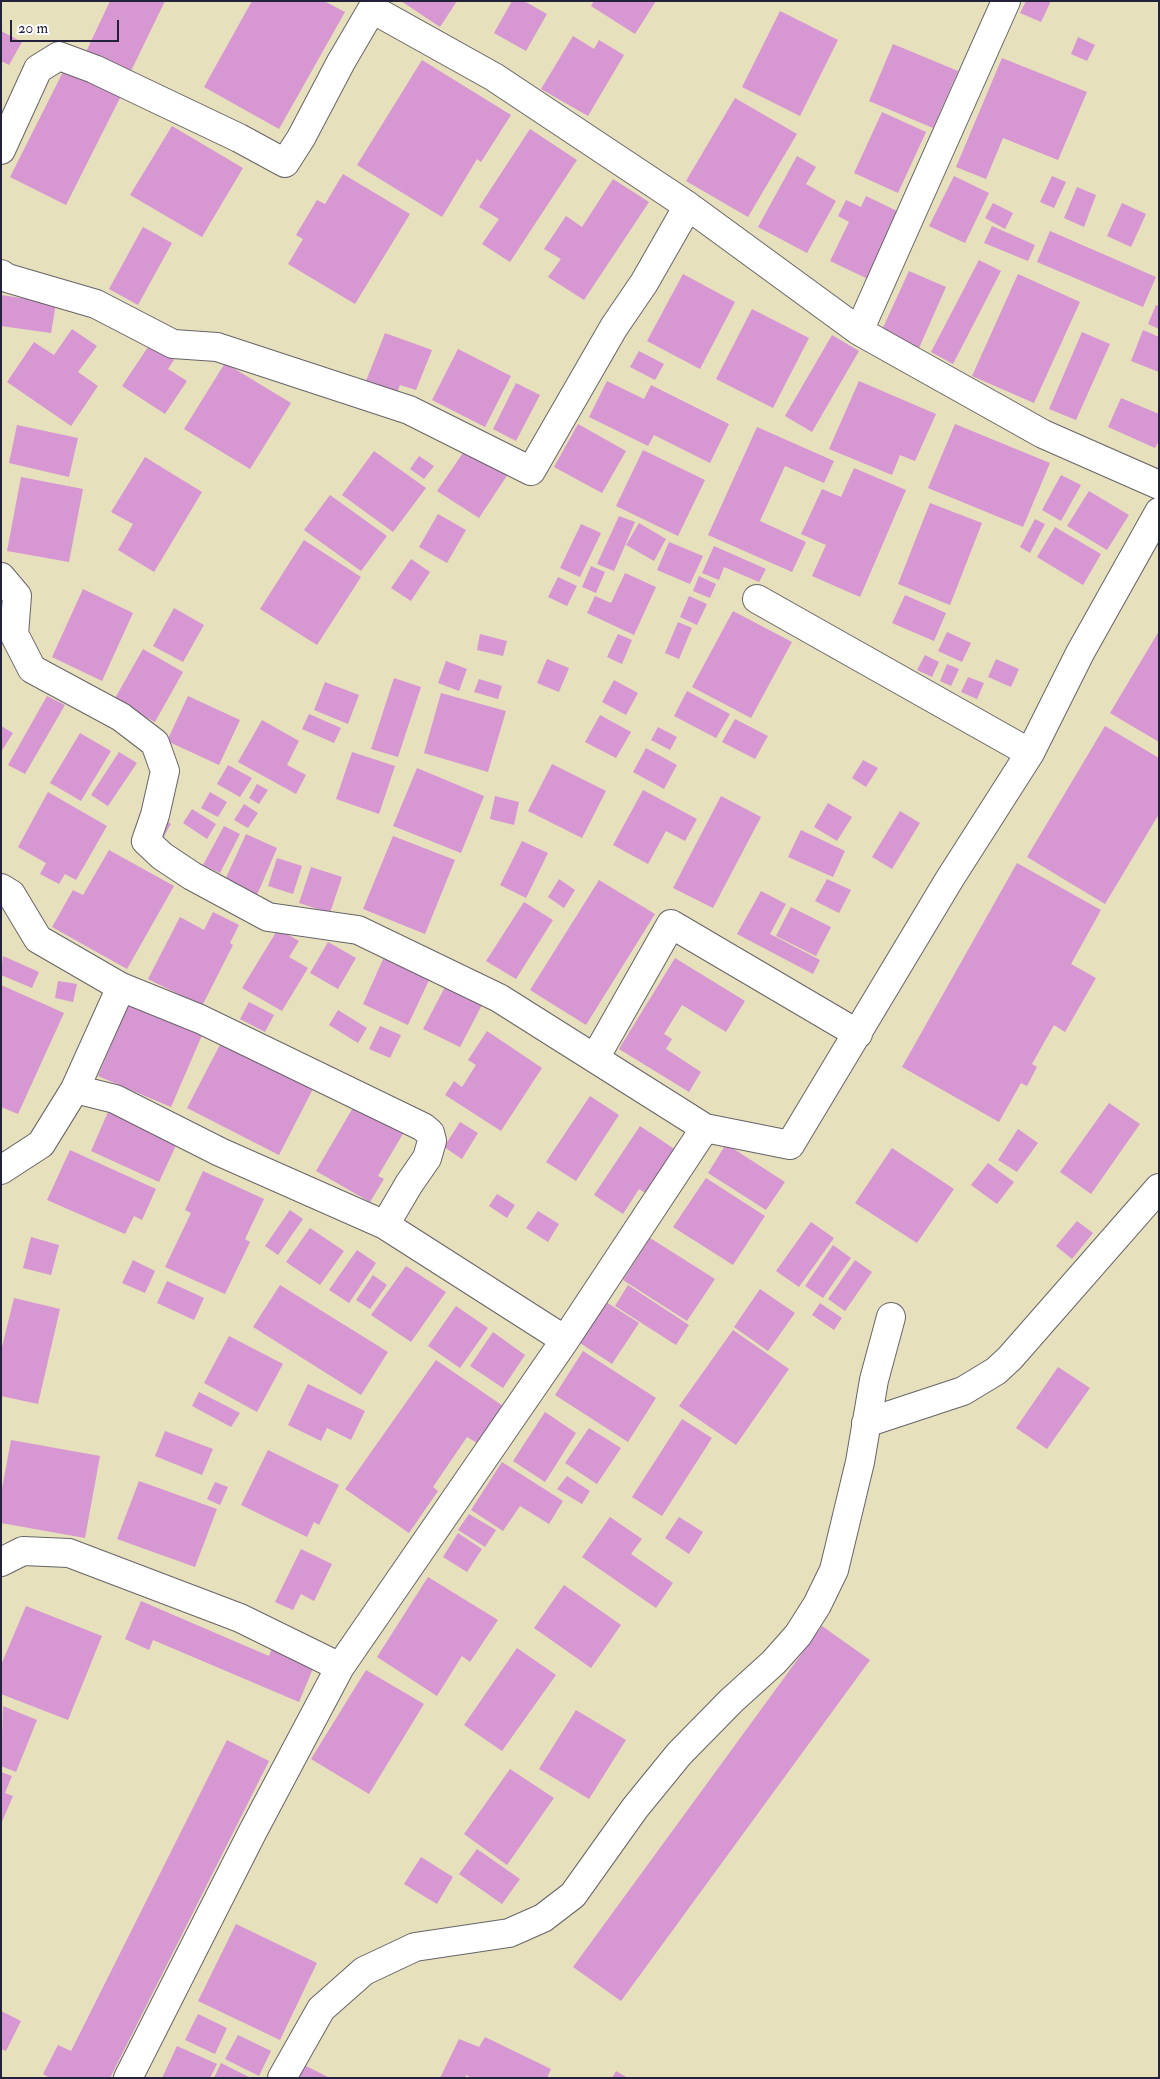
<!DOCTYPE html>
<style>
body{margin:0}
#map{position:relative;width:1160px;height:2079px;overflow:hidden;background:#e7e0bc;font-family:"IM FELL Double Pica",serif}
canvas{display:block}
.frame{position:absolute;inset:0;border:2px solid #22223b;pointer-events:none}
.scale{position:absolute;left:10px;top:20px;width:109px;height:22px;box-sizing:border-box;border:2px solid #22223b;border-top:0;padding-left:6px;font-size:15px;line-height:18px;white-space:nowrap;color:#22223b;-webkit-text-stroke:4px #fff;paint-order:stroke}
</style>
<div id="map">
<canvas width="1160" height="2079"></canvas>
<div class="frame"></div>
<div class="scale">20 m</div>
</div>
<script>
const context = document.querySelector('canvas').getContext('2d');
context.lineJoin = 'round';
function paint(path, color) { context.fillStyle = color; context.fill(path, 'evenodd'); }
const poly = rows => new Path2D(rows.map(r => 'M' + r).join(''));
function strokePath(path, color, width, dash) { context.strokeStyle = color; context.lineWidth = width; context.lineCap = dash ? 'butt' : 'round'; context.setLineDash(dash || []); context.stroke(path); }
const building = poly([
 [110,1,165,1,130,73,86,52],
 [252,1,324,1,345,12,279,129,204,87],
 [401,1,457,1,440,27],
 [512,1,524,1,547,14,526,51,494,33],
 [594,1,656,1,635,34,591,6],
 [1026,1,1051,1,1041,22,1020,13],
 [780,11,838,40,800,116,742,87],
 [1,31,22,42,9,65,1,61],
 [573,36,594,49,599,40,624,55,588,116,541,89],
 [1078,37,1095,45,1087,61,1071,54],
 [893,44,958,71,933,128,869,101],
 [1002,58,1087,92,1058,160,1003,138,986,179,956,167],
 [422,60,511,115,481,162,477,159,442,217,357,165],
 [65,68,121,96,66,205,10,177],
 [735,98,797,134,748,217,686,181],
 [882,112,926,132,898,193,854,173],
 [172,126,243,168,202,237,130,195],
 [530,129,577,160,510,262,482,244,499,219,479,207],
 [797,156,816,167,806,184,836,201,807,253,758,227],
 [343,174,410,214,355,304,288,264,303,239,296,235,317,200,325,204],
 [954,176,989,193,965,243,929,226],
 [1052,176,1066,182,1054,208,1040,202],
 [613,179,649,202,584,300,548,277,561,259,544,249,566,216,582,227],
 [1077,187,1096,195,1084,227,1064,218],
 [866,196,901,213,868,279,830,261,849,222,838,216,846,200,861,207],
 [993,203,1013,213,1005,229,985,218],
 [1122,203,1146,214,1131,247,1107,236],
 [992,226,1035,245,1028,261,984,243],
 [143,227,172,243,138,305,109,289],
 [1050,231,1156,277,1143,307,1037,262],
 [979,260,1001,271,953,364,931,352],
 [909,271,946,287,919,348,881,332],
 [683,274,735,302,700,369,647,341],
 [1018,274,1080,302,1034,403,972,376],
 [1,295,56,303,51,333,1,326],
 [1156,305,1159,306,1159,329,1148,324],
 [752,309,809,338,773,408,716,379],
 [72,329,97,346,78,372,98,386,71,426,7,382,34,342,54,355],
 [1143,330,1159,337,1159,372,1131,361],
 [1082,332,1110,344,1076,420,1049,409],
 [385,333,432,350,416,390,400,385,397,393,366,381],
 [832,335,859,351,812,432,785,416],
 [150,344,174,360,168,369,187,381,165,414,122,386],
 [458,349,511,376,485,427,432,400],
 [639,351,664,364,655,380,630,367],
 [225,363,291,403,250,469,184,429],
 [607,381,644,399,651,385,729,424,710,463,654,435,648,446,589,417],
 [859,381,936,414,915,461,900,455,892,475,829,449],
 [516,383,540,395,516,441,493,429],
 [1121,398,1159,414,1159,441,1155,448,1108,427],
 [578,424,626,451,602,493,554,467],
 [955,424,1050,463,1023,527,928,488],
 [17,425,78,438,69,477,9,463],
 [757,427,834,461,824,483,785,466,760,521,806,542,792,572,708,535],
 [467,447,508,474,479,518,437,491],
 [643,450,705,480,678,536,616,506],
 [374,451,426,488,393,532,342,495],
 [419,456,434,466,424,479,410,469],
 [145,457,202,492,154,572,118,550,133,524,111,512],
 [854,468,906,490,860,597,812,576,826,545,801,534,822,489,841,497],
 [1061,475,1081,485,1061,521,1042,510],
 [21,477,83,489,69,562,7,551],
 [1089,491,1129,515,1107,550,1067,526],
 [330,495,387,536,361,571,304,530],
 [930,503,982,523,950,605,898,584],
 [438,514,466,530,447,563,419,547],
 [619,516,635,522,614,571,597,564],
 [1035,519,1045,524,1030,553,1020,547],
 [639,523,666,539,654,561,626,545],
 [581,524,601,533,580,577,560,568],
 [1055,527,1101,554,1083,585,1037,557],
 [304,540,361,577,317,645,260,609],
 [669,542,703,556,690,584,657,570],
 [714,546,766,569,759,582,724,567,719,580,702,573],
 [411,559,430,572,411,601,391,588],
 [591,566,605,572,596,593,582,587],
 [625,573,656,587,634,635,587,613,595,596,611,603],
 [699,576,716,584,710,598,693,591],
 [558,577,577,586,567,606,548,597],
 [83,589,133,613,102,681,52,657],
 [905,595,946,613,934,641,892,623],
 [689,596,707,604,697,625,680,617],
 [174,608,204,625,183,662,153,646],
 [733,611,792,642,751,718,692,687],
 [678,622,692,628,679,659,665,653],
 [1159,631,1159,742,1110,713],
 [947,632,971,643,962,662,938,651],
 [480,634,507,641,503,656,477,650],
 [618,634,632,640,622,664,607,657],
 [143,649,183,672,155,722,114,700],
 [925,655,939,662,932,677,917,670],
 [547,659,569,668,559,692,537,683],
 [996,659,1019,669,1011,687,988,677],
 [446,661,467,669,459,691,438,683],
 [947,664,959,669,951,686,940,681],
 [968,677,984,683,977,699,961,692],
 [394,678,421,687,398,757,371,749],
 [479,679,502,686,498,699,474,692],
 [614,680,638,693,626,715,602,702],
 [325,682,359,695,348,724,314,710],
 [687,691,730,714,716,738,674,716],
 [441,693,506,711,488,772,424,753],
 [47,696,65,705,25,774,8,765],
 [188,696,240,720,219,765,167,741],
 [309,714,341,728,334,743,302,729],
 [600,715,631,732,616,758,585,742],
 [735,719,768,736,755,759,722,742],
 [262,720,299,741,287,765,306,775,296,794,238,762],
 [1,726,13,733,1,752],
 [1105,726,1159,758,1159,814,1105,904,1027,857],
 [658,727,677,737,670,750,651,740],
 [80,733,111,751,81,801,50,783],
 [646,748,677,765,664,789,633,772],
 [119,752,137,763,108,806,91,795],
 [352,752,395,766,379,814,336,799],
 [863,760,878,768,866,787,852,778],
 [552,764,606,791,582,838,528,811],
 [228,765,252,778,240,797,217,784],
 [417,768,484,796,461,853,393,826],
 [257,784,268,790,259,804,249,798],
 [643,790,697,819,685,841,666,831,648,864,613,845],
 [48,792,107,826,76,880,65,874,59,884,40,874,46,863,18,847],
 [210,792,227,802,218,817,201,808],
 [495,796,519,802,514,825,490,819],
 [721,796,761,817,713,908,673,888],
 [828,803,852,817,837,841,814,827],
 [244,804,258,813,248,828,234,820],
 [192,809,216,824,207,839,183,823],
 [900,811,920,823,892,869,872,857],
 [163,819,171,824,160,843],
 [224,826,240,834,220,873,203,865],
 [801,830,845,851,833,877,788,857],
 [246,834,277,848,257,895,225,880],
 [393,836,455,860,425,934,363,909],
 [522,841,548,853,526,898,500,885],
 [109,850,174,886,127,969,52,927,73,890,83,895],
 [277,858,302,866,293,894,268,886],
 [1017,863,1101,910,1071,964,1096,978,1065,1032,1054,1025,1032,1064,1037,1067,1027,1086,1021,1083,999,1122,902,1067],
 [311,867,342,877,330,913,299,903],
 [559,879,575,890,564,908,548,897],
 [827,879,851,890,839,913,815,901],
 [599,880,655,914,586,1025,530,990],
 [761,891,786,904,770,934,820,960,813,974,737,934],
 [524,902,553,920,516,979,486,961],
 [791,907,831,927,816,956,776,936],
 [213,912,239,925,230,943,233,945,202,1006,148,979,180,917,204,930],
 [278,929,299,941,289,957,308,968,282,1011,242,988],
 [328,942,356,958,338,989,310,973],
 [3,956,39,972,32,988,1,975],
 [384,957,430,978,408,1025,363,1004],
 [675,958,745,1001,726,1032,682,1005,664,1034,672,1039,666,1049,701,1072,689,1092,619,1049],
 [58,981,77,984,73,1002,55,998],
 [1,985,64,1013,18,1114,1,1107],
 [446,985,483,1003,460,1047,423,1029],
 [130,1001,203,1033,171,1107,98,1076],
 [249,1002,274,1015,265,1032,240,1019],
 [338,1010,367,1028,358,1043,329,1025],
 [380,1026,401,1035,390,1058,369,1049],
 [487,1031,542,1068,501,1131,445,1095,454,1081,462,1087,476,1065,468,1060],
 [224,1037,315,1085,279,1155,187,1108],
 [590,1096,619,1115,576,1181,546,1162],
 [358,1099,407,1127,378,1176,384,1179,370,1202,316,1171],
 [1109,1103,1140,1124,1091,1194,1060,1172],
 [108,1112,177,1143,159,1182,91,1151],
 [460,1122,478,1133,462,1159,444,1147],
 [640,1126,676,1150,647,1194,639,1189,623,1214,594,1195],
 [1018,1129,1038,1143,1017,1172,998,1160],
 [726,1144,785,1182,766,1210,708,1173],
 [892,1148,954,1189,917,1243,855,1203],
 [70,1150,156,1189,142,1220,134,1216,125,1234,47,1200],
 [988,1163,1014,1182,997,1204,971,1185],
 [203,1171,264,1199,245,1239,250,1242,225,1294,165,1267,191,1213,185,1210],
 [706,1178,765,1216,733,1265,673,1227],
 [497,1194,515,1205,507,1218,489,1206],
 [290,1210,303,1219,278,1255,265,1246],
 [538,1211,559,1224,548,1242,526,1228],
 [1077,1221,1093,1233,1072,1259,1056,1246],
 [811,1222,834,1238,799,1287,776,1271],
 [310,1228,344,1251,320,1285,286,1262],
 [31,1237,59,1245,51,1275,23,1268],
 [650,1238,715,1279,687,1321,623,1280],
 [833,1245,851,1258,823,1298,805,1286],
 [357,1250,376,1263,349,1303,329,1290],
 [133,1260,155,1271,145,1293,122,1283],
 [855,1260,872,1272,845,1311,828,1299],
 [406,1266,446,1292,411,1342,371,1315],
 [373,1275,387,1285,370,1309,356,1300],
 [167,1281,204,1298,194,1320,157,1303],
 [280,1285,388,1352,361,1395,253,1327],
 [628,1285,689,1325,676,1345,615,1306],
 [760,1289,795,1313,768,1351,734,1327],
 [14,1298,60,1309,38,1404,1,1396,1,1351],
 [606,1302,639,1323,612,1364,580,1343],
 [820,1303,842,1318,834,1330,812,1315],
 [456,1306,488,1328,460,1368,428,1346],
 [733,1330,789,1369,736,1445,679,1406],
 [493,1332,525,1355,503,1388,470,1366],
 [229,1336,283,1364,257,1412,204,1383],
 [583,1351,656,1398,628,1442,555,1395],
 [436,1360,503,1406,477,1443,467,1437,433,1487,438,1491,409,1533,345,1489],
 [1058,1367,1090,1388,1047,1449,1016,1428],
 [308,1384,365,1411,351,1440,327,1428,321,1441,288,1425],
 [199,1392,240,1413,231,1427,192,1406],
 [545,1412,576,1433,545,1482,513,1461],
 [682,1419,712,1438,662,1516,632,1497],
 [589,1428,621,1448,597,1484,565,1463],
 [165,1431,213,1449,202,1475,155,1456],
 [11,1440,100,1456,85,1538,1,1523,1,1494],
 [268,1450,339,1485,319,1525,314,1522,307,1537,241,1505],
 [502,1462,563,1501,549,1524,520,1506,503,1531,471,1510],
 [567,1476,590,1491,582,1504,557,1489],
 [139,1481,217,1509,195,1567,117,1539],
 [215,1482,228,1487,220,1505,207,1499],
 [469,1514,496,1530,485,1547,458,1530],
 [610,1517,642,1539,631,1554,673,1583,656,1608,582,1557],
 [679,1517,703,1532,689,1554,665,1538],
 [458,1533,482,1549,467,1572,443,1557],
 [301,1549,332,1564,314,1601,301,1594,293,1610,275,1602],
 [428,1577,498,1620,470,1662,462,1656,437,1696,377,1657],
 [564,1585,621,1625,591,1668,534,1628],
 [141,1601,269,1656,272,1648,314,1666,299,1702,153,1640,149,1650,125,1639],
 [26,1606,102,1636,68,1720,1,1694,1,1665],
 [822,1626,870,1660,621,2001,573,1967],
 [517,1648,556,1675,502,1751,464,1725],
 [366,1670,424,1704,369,1794,311,1759],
 [3,1706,37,1720,16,1772,1,1766],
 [576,1710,626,1740,589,1799,539,1769],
 [227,1740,269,1761,110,2078,50,2078,43,2074,58,2045,71,2051],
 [510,1769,554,1798,507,1865,464,1834],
 [1,1772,12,1776,5,1793,13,1796,1,1824],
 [477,1849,520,1879,502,1904,459,1874],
 [421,1857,453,1877,437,1904,404,1884],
 [236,1924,317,1963,280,2040,198,2001],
 [1,2011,21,2021,6,2051,1,2049],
 [198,2014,227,2028,215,2054,185,2040],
 [238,2035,271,2051,259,2076,225,2059],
 [485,2037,551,2069,547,2078,472,2078,466,2075,465,2078,440,2078,459,2039,479,2047],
 [177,2046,217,2064,210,2078,162,2078],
 [221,2063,251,2078,214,2078],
 [302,2064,330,2078,295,2078],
 [616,2071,628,2078,612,2078]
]);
const minor = poly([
 [1,150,38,69,59,56,94,69,239,138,285,163,301,138,341,62,372,9,494,77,688,206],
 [1,274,7,278,96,304,173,344,217,347,409,410,531,471,614,327,644,283,688,206,859,331,1043,434,1159,485],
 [859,331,1006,1],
 [1,577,17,596,14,634,32,669,121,717,155,743,165,771,155,815,146,841,162,856,192,876,268,917,358,930,499,998,705,1128,790,1145,949,880,1030,753,1080,653,1159,512],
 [757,599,1030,753],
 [1,888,11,894,38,939,121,987,200,1019,423,1127,430,1133,432,1141,427,1158,409,1184,385,1225,565,1340],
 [121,987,75,1089,115,1099,220,1152,385,1225],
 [595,1058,671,924,858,1034],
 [1,1170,41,1144,75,1089],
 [866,1423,963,1391,996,1371,1010,1358,1159,1188],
 [1,1562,23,1551,69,1553,240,1618,340,1667],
 [128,2078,252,1833,340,1667,565,1340,705,1128],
 [282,2078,321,2009,364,1971,415,1947,509,1933,543,1918,573,1895,635,1808,679,1754,731,1701,774,1662,798,1635,817,1605,834,1570,860,1462,874,1380,891,1317]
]);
paint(building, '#d697d2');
strokePath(minor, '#676468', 30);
strokePath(minor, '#fff', 28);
</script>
